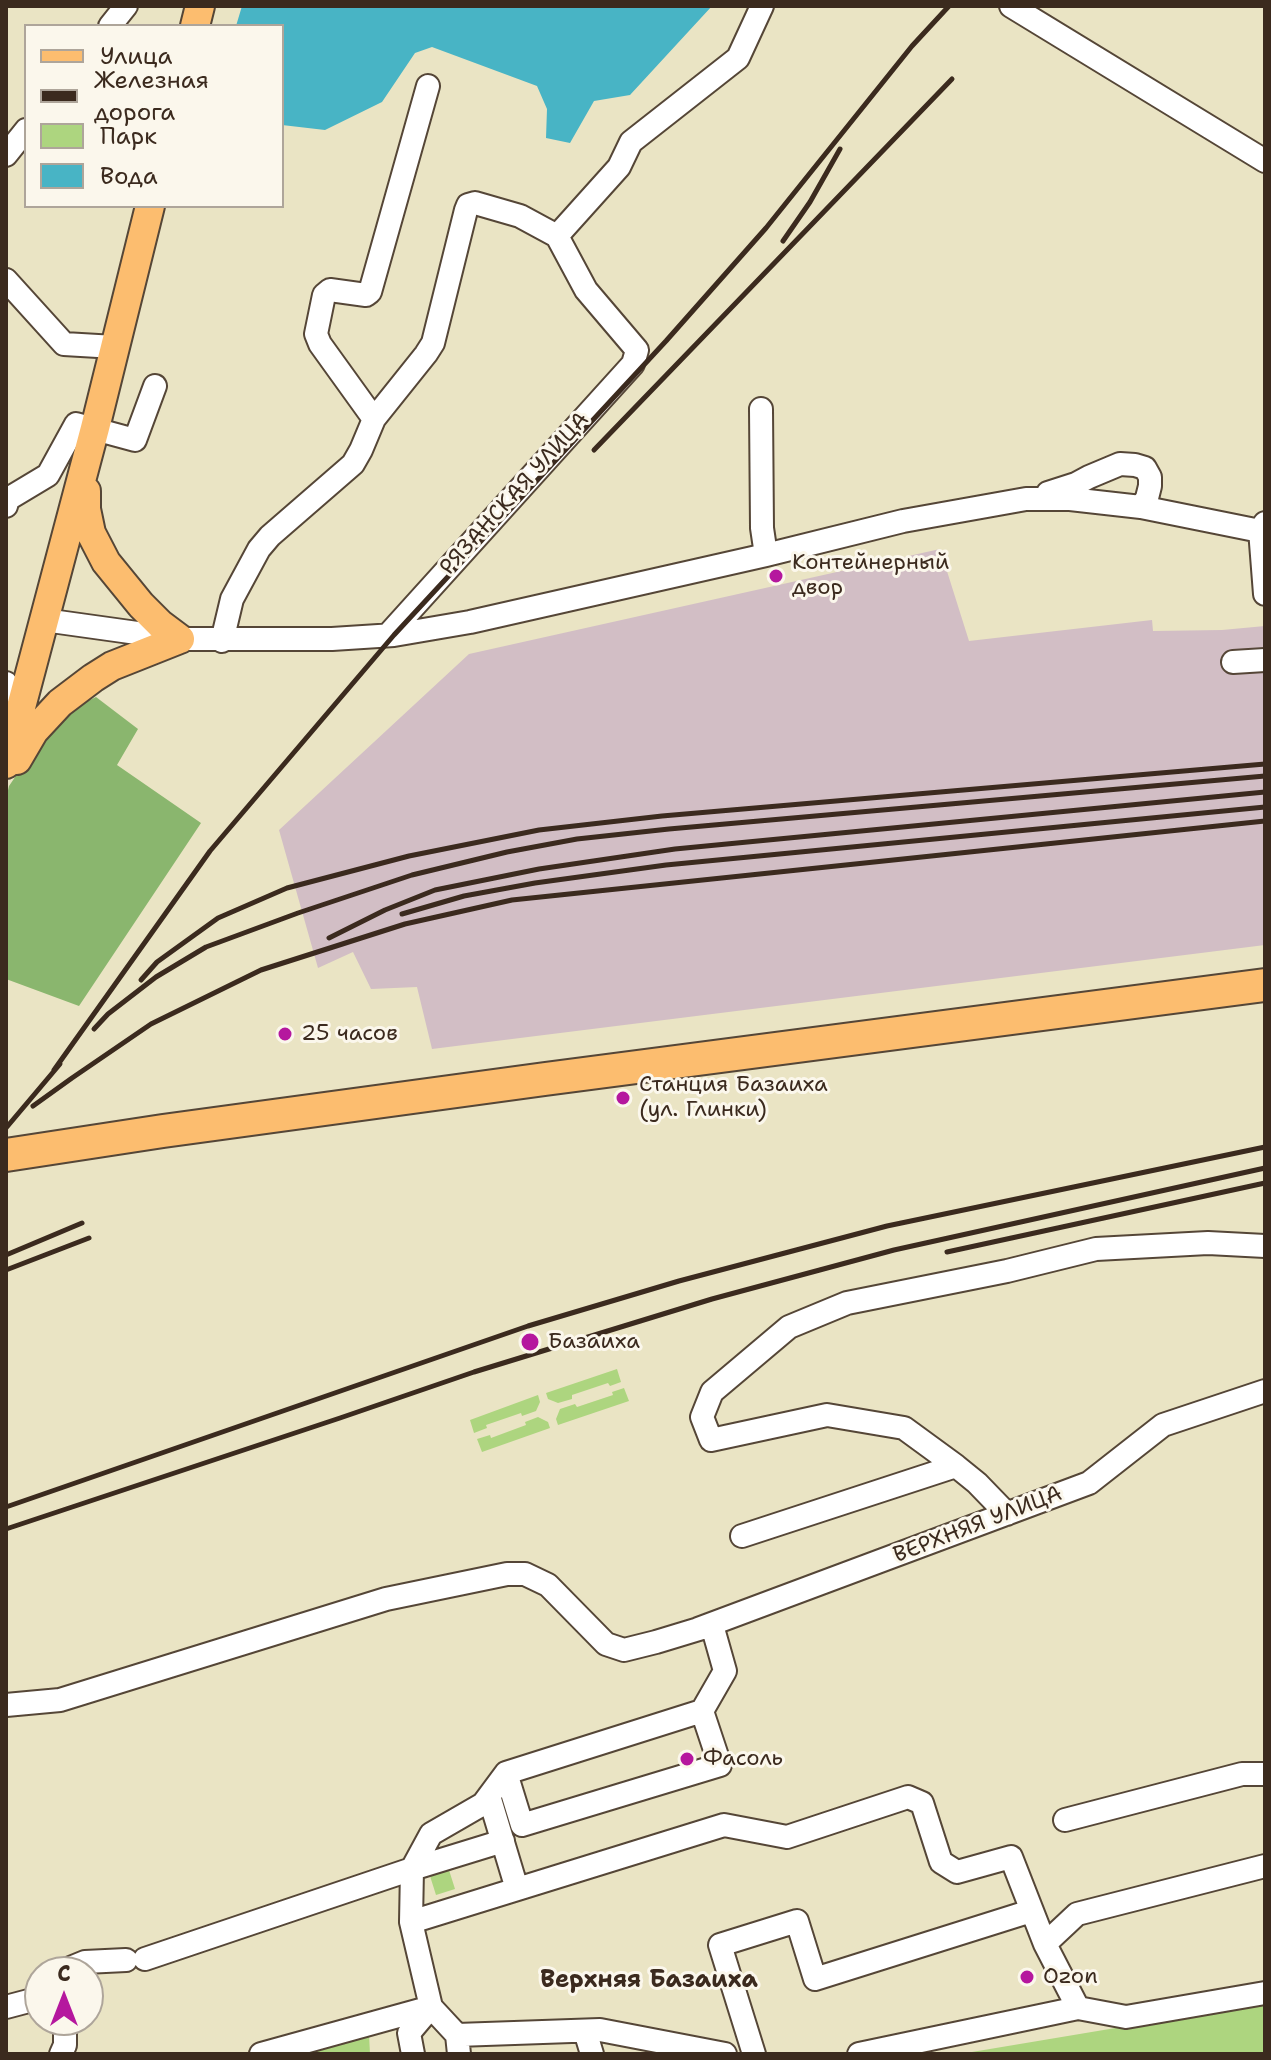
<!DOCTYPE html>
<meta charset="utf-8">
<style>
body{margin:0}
#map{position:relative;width:1271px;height:2060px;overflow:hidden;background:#eae4c4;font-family:"Shantell Sans",sans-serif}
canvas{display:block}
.frame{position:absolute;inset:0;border:8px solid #3b2a1e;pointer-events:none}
.legend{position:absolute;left:24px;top:24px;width:260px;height:184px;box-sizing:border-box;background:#fbf7ec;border:2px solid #aea59a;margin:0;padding:10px 14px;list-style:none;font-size:24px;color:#3b2a1e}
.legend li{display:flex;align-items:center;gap:16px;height:40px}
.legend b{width:40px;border:2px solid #aea59a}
.north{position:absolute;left:24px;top:1956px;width:80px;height:80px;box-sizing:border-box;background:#fbf7ec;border:2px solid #aea59a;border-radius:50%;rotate:0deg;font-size:22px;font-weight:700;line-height:32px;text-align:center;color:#3b2a1e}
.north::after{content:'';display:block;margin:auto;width:28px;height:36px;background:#b5179e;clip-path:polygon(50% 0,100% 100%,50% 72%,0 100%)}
</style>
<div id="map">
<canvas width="1271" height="2060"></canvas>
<div class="frame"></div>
<ul class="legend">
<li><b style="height:10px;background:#fcbd6f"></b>Улица</li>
<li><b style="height:10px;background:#3b2a1e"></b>Железная дорога</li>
<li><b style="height:22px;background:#add57f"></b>Парк</li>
<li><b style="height:22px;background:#48b4c5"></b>Вода</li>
</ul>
<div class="north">С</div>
</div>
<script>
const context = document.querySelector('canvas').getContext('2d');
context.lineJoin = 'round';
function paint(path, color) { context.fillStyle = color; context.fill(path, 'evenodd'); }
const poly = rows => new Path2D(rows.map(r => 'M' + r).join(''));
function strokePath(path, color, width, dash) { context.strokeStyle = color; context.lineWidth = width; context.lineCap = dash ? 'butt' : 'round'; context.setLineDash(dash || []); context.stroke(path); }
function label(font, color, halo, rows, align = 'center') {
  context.font = font + ' "Shantell Sans",sans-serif'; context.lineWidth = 6; context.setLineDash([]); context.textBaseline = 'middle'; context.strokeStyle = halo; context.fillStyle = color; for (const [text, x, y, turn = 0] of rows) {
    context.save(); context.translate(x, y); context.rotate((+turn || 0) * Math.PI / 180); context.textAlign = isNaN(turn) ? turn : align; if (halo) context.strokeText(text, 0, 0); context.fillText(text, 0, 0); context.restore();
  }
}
const industrial = poly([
 [940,549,969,641,1152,620,1153,631,1222,630,1265,626,1265,945,432,1049,417,987,371,989,353,952,318,968,279,830,469,654]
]);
const green = poly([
 [617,1369,621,1382,610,1386,608,1383,572,1395,572,1399,558,1403,548,1399,546,1393],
 [624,1388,629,1401,558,1425,556,1419,560,1409,575,1404,577,1407,613,1395,612,1392],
 [538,1395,540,1402,536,1411,522,1416,521,1413,486,1425,487,1428,474,1433,470,1420],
 [538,1417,548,1422,550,1428,482,1452,477,1439,490,1435,491,1438,526,1425,525,1422],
 [449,1870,455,1889,436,1895,430,1876],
 [1265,2003,1265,2054,960,2054],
 [369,2034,370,2054,295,2054]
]);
const forest = poly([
 [96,697,138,729,117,765,201,823,79,1006,6,979,6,799,9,786,56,717]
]);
const water = poly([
 [242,6,712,6,630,95,594,101,570,143,546,138,547,109,537,86,432,47,415,53,382,102,325,130,282,125,282,26,236,26]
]);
const minor = poly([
 [1011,6,1265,161],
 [110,26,126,6],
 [6,155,26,130],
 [557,236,619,167,631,142,738,58,762,6],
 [6,280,64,344,115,347],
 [761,409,762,528,766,555],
 [374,419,426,354,433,343,466,210,468,205,475,203,520,216,557,236,586,290,637,350,633,364,388,635],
 [1048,493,1076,484,1089,477,1120,464,1135,465,1145,468,1150,477,1150,486,1147,498,1141,507],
 [6,506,8,499,48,475,76,424,135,440,155,386],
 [1265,523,1260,530,1265,594],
 [44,620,180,639,332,639,394,635,470,622,766,555,903,521,1026,499,1070,499,1141,507,1265,532],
 [222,641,232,599,259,549,270,536,353,464,361,450,374,419,320,344,316,334,324,295,330,290,366,295,370,292,428,86],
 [1233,662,1265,660],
 [6,683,8,687,23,700],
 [956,1466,904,1428,827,1415,711,1440,702,1417,712,1392,789,1327,847,1303,1007,1271,1096,1249,1208,1243,1265,1246],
 [742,1536,956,1466,977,1483,1007,1514],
 [698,1629,1089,1483,1163,1425,1265,1391],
 [6,1705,60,1700,386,1599,507,1574,525,1574,548,1585,606,1644,624,1650,656,1642,712,1625,725,1671,702,1711,506,1773,483,1804,431,1834,412,1869,411,1922,431,2007],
 [506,1773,522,1825,720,1765,702,1711],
 [489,1796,517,1889],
 [1065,1820,1242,1774,1265,1774],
 [411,1922,724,1825,787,1837,908,1797,922,1803,941,1862,957,1872,1011,1857,1045,1944,1078,2008],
 [1045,1944,1077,1914,1265,1866],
 [145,1959,412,1869,503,1841],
 [66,1972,68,1969,85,1962,126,1960],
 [6,2007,40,1998],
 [431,2007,457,2035,459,2054],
 [585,2031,592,2054],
 [457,2035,600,2030,725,2054],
 [61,2054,65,2045,65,2020],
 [261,2054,431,2007],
 [413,2054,409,2033,431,2007],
 [754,2054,720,1945,797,1921,815,1979,1031,1911],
 [859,2054,1078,2008,1126,2017,1265,1993]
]);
const major = poly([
 [195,26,200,6],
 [86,491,86,509,91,533,106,562,141,605,160,624,180,639],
 [17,760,34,731,60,703,93,678,112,666,180,639],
 [6,764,95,428,150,206]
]);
const highway = poly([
 [6,1155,163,1131,545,1079,1265,985]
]);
const rail = poly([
 [783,241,810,202,840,149],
 [594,450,952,79],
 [402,914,464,896,535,883,666,865,1265,807],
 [329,938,385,910,435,890,539,869,675,849,1265,792],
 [141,980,157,962,218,918,287,888,409,856,539,830,662,816,1265,764],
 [94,1029,108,1014,156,977,206,947,298,913,412,875,507,852,577,839,669,829,1265,776],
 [54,1070,210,851,394,635,666,341,766,228,912,46,949,6],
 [33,1106,72,1078,151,1024,261,970,405,924,512,900,1265,821],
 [6,1128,60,1064],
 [947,1252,1265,1183],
 [6,1255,82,1223],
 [6,1270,89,1238],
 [6,1507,528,1326,679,1281,887,1226,1265,1147],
 [6,1529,340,1418,474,1372,712,1299,894,1250,1265,1168]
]);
const markers = [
 [776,576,8,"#b5179e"],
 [285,1034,8,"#b5179e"],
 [623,1098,8,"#b5179e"],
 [530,1342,10,"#b5179e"],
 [687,1759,8,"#b5179e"],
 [1027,1977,8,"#b5179e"]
];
const streetNames = [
 ["РЯЗАНСКАЯ УЛИЦА",515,494,-48],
 ["ВЕРХНЯЯ УЛИЦА",978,1525,-21]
];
const poiNames = [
 ["Контейнерный",792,563],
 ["двор",792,588],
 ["25 часов",301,1034],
 ["Станция Базаиха",639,1085],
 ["(ул. Глинки)",639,1110],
 ["Базаиха",548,1342],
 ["Фасоль",703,1759],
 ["Ozon",1043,1977]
];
const neighbourhoodNames = [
 ["Верхняя Базаиха",649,1981]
];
paint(industrial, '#d2bec5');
paint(green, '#add57f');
paint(forest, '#8ab66e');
paint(water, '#48b4c5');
strokePath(minor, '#554637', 26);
strokePath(major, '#554637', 32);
strokePath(highway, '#554637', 36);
strokePath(minor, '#fff', 22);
strokePath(major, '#fcbd6f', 28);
strokePath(highway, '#fcbd6f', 32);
strokePath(rail, '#3b2a1e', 5);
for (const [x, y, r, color] of markers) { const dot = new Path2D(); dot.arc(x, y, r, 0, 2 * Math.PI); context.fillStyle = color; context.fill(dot); strokePath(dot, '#fbf7ec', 3); }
label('22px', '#3b2a1e', '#fbf7ec', streetNames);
label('22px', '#3b2a1e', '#fbf7ec', poiNames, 'left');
label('bold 24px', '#3b2a1e', '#fbf7ec', neighbourhoodNames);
</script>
